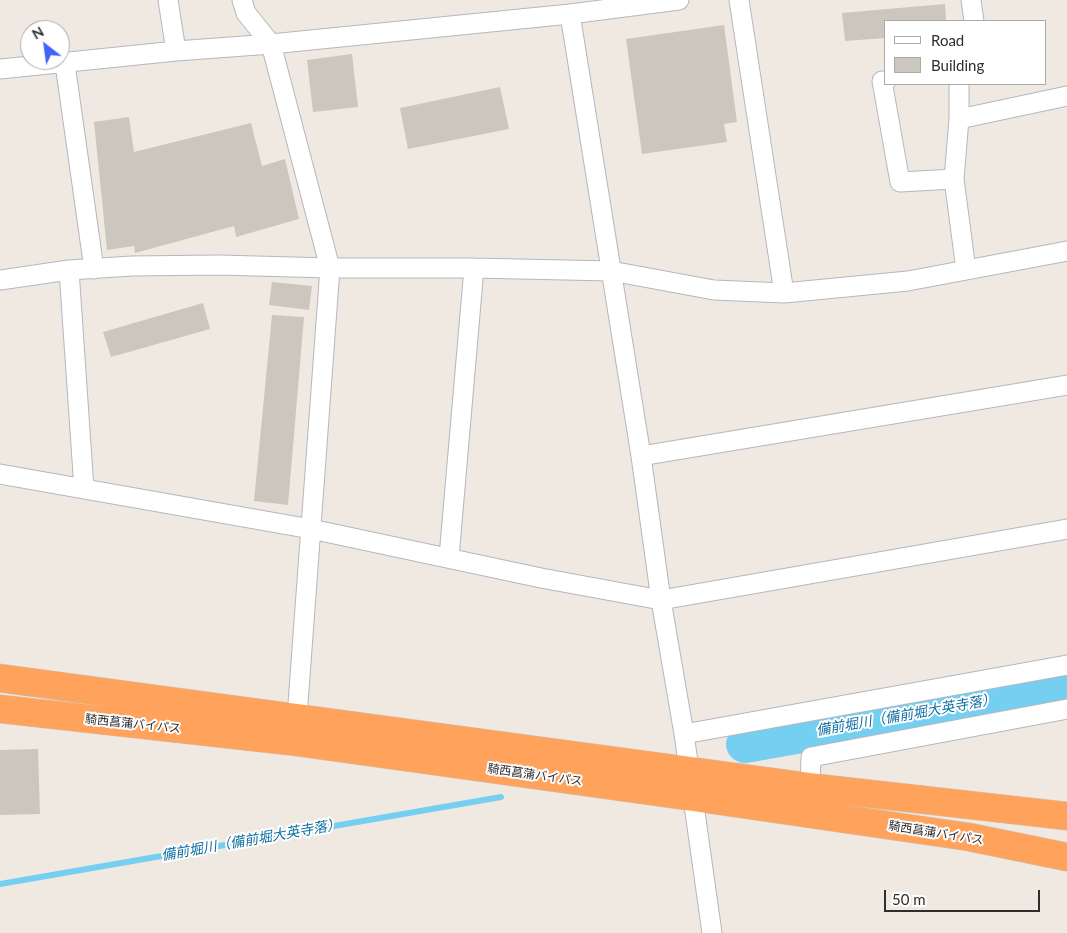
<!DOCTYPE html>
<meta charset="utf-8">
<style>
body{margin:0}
#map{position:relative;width:1067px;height:933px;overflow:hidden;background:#efe9e1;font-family:Lato,sans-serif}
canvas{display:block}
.legend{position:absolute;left:884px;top:20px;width:162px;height:65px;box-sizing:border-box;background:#fff;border:1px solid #ababab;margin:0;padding:6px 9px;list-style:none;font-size:15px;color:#2e2e2e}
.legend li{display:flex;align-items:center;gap:10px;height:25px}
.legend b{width:25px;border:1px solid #ababab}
.north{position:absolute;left:20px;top:20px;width:50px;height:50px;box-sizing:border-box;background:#fff;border:1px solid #ababab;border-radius:50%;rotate:330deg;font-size:14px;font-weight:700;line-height:20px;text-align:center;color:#2e2e2e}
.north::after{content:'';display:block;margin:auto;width:18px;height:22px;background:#4264fb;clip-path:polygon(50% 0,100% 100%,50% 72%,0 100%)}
.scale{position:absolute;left:884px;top:890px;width:156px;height:22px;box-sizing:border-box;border:2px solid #2e2e2e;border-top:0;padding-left:6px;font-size:15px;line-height:18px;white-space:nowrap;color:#2e2e2e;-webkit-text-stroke:4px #fff;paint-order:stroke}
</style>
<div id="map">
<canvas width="1067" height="933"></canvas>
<ul class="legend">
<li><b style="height:6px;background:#fff"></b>Road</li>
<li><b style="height:14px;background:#cbc7bf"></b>Building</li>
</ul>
<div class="north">N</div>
<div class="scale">50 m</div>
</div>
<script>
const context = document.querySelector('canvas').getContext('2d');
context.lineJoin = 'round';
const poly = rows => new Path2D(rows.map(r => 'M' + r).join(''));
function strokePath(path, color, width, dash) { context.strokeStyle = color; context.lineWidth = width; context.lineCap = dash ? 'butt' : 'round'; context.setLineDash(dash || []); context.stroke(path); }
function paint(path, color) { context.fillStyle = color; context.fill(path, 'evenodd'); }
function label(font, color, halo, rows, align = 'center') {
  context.font = font + ' Lato,"Noto Sans JP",sans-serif'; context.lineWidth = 4; context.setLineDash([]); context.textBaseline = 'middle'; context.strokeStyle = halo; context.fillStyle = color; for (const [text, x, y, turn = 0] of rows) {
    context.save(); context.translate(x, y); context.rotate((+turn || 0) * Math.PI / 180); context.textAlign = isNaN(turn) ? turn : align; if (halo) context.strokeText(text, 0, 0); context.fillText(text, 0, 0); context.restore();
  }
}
const stream = poly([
 [0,884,501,797]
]);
const river = poly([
 [745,744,1067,687]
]);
const building = poly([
 [945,4,946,21,886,21,886,38,845,41,842,13],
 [724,25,737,122,724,124,727,142,642,154,626,39],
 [352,54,358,107,313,112,307,60],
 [500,87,509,129,408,149,400,108],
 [129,117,134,152,251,123,262,166,285,159,299,219,236,237,234,226,135,253,134,246,107,250,94,122],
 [272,282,312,286,309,310,269,305],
 [203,303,210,329,111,357,103,332],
 [272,315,304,317,288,505,254,501],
 [38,749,40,814,0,815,0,750]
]);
const street = poly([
 [168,0,176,51],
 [242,0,246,13,271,44,330,268,297,717],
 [739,0,784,293],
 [971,0,974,21],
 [570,14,641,456,661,600,684,734,712,933],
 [65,64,94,269],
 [0,69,176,51,271,44,570,14,679,0],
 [886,81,882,81,900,182,954,179,959,119,959,84],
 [959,119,1067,96],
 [954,179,966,270],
 [69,270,84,489],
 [0,280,69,270,132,266,219,265,330,268,474,268,611,271,714,290,784,293,908,281,1067,251],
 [641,456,1067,385],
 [0,474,311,529,541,578,661,600,1067,529],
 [449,557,474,268],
 [684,734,1067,665],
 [810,787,811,757,1067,709]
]);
const highway = poly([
 [0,678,810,787,1067,816],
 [0,709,289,741,693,797,969,837,1067,857]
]);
const streetNames = [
 ["騎西菖蒲バイパス",133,724,6],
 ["騎西菖蒲バイパス",535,775,8],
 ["騎西菖蒲バイパス",936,833,9]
];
const waterNames = [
 ["備前堀川（備前堀大英寺落）",906,715,-10],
 ["備前堀川（備前堀大英寺落）",251,840,-10]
];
strokePath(stream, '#75cff0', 6);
strokePath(river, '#75cff0', 38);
paint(building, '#cbc7bf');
strokePath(street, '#b4b7c1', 21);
strokePath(highway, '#c9c9c9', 29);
strokePath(street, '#fff', 19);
strokePath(highway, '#ffa35c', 28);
label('12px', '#2e2e2e', '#fff', streetNames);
label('italic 14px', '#0d6fa3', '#fff', waterNames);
</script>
